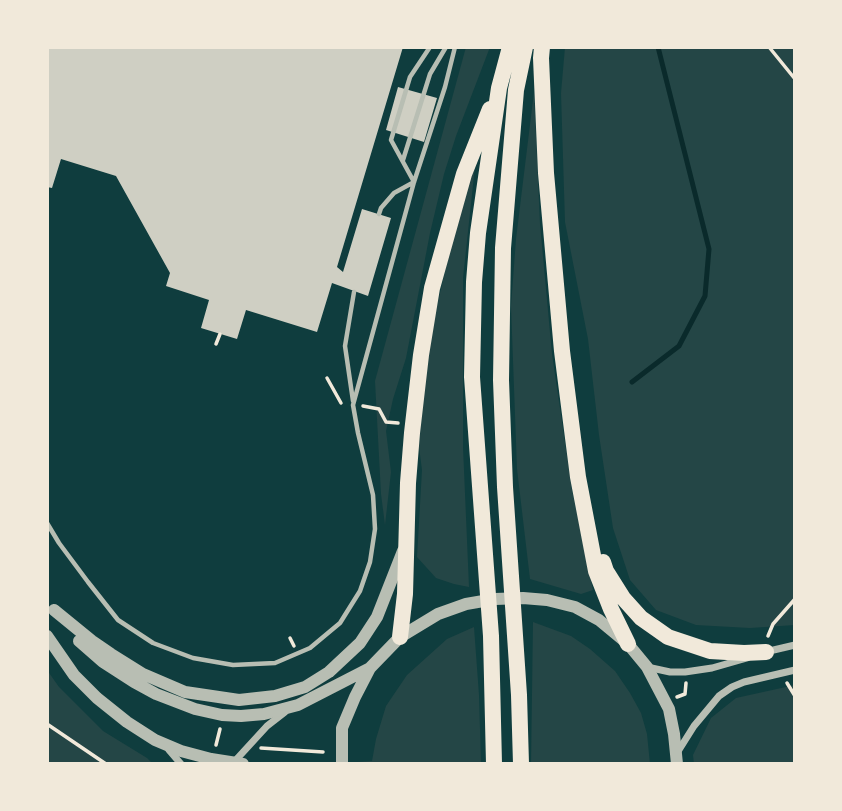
<!DOCTYPE html>
<style>
body{margin:0}
#map{position:relative;width:842px;height:811px;overflow:hidden;background:#0f3d3e;font-family:"Exo 2",sans-serif}
canvas{display:block}
.frame{position:absolute;inset:0;border:49px solid #f1e9da;pointer-events:none}
</style>
<div id="map">
<canvas width="842" height="811"></canvas>
<div class="frame"></div>
</div>
<script>
const context = document.querySelector('canvas').getContext('2d');
context.lineJoin = 'round';
function paint(path, color) { context.fillStyle = color; context.fill(path, 'evenodd'); }
const poly = rows => new Path2D(rows.map(r => 'M' + r).join(''));
function strokePath(path, color, width, dash) { context.strokeStyle = color; context.lineWidth = width; context.lineCap = dash ? 'butt' : 'round'; context.setLineDash(dash || []); context.stroke(path); }
const green = poly([
 [466,47,490,47,456,136,444,174,430,233,406,358,393,399,386,431,391,472,385,525,381,494,375,381],
 [565,47,795,47,795,625,750,628,696,625,656,610,630,580,613,528,599,435,588,339,565,222,561,93],
 [534,92,540,224,552,354,572,490,593,590,581,594,530,579,517,469,511,306,516,239],
 [476,157,463,278,463,447,469,587,454,584,436,578,417,557,422,470,419,447,425,373,435,315,451,245],
 [533,622,571,636,590,649,615,671,630,693,641,713,647,734,650,764,531,764],
 [474,627,479,695,481,764,357,764,357,762,372,761,376,739,386,706,407,675,447,639],
 [47,670,59,687,103,731,147,758,153,764,47,764],
 [795,685,795,764,694,764,693,755,711,718,736,698]
]);
const stream = poly([
 [632,382,679,346,705,296,709,249,658,47]
]);
const building = poly([
 [47,47,403,47,337,267,343,272,362,209,391,218,368,296,332,283,317,332,246,310,237,339,201,328,209,300,166,286,170,273,116,176,61,159,52,188,47,187],
 [398,87,437,98,424,142,386,130]
]);
const path = poly([
 [769,47,795,79],
 [216,344,220,334],
 [327,378,341,403],
 [363,406,379,409,386,422,398,423],
 [768,636,773,624,795,599],
 [290,638,294,646],
 [787,683,795,696],
 [677,697,685,694,686,683],
 [47,724,106,764],
 [216,745,220,729],
 [261,748,323,752]
]);
const service = poly([
 [403,160,430,74,446,47],
 [379,214,381,208,394,193,414,182,391,140,410,77,430,47],
 [353,401,345,346,354,292],
 [47,523,59,543,88,582,118,620,153,643,193,658,233,665,275,663,310,648,340,623,360,591,370,562,375,529,373,495,358,433,353,405,414,182,445,87,455,47]
]);
const minor = poly([
 [765,652,795,645],
 [647,667,670,672,685,672,712,668,747,658],
 [169,750,181,764],
 [677,753,694,726,719,696,732,687,744,682,795,670],
 [234,762,267,726,285,712]
]);
const tertiary = poly([
 [54,610,92,641,111,654,143,674,185,692,239,700,275,696,305,687,329,672,360,643,377,617,403,551],
 [47,636,74,675,97,698,127,722,155,740,181,751,211,759,243,764],
 [79,641,103,662,134,682,156,694,195,709,222,715,241,716,264,714,298,705,370,668],
 [342,764,342,728,355,697,370,668,400,637,438,614,466,604,495,599,523,598,547,600,575,607,599,620,628,644,647,667,669,709,674,734,677,764]
]);
const trunk = poly([
 [542,47,541,58,546,173,562,351,578,477,596,571,611,609,628,644],
 [603,562,606,571,623,598,641,618,668,637,710,651,744,653,766,652],
 [400,637,405,594,408,483,412,433,421,355,432,288,464,174,490,109],
 [494,764,491,636,472,377,474,282,478,233,499,88,510,47],
 [521,764,519,695,505,487,501,380,503,248,516,90,525,47]
]);
paint(green, '#244646');
strokePath(stream, '#0a2a2b', 5);
paint(building, '#cfcfc3');
strokePath(path, '#f1e9da', 3.5);
strokePath(service, '#b8beb3', 4.5);
strokePath(minor, '#b8beb3', 7);
strokePath(tertiary, '#b8beb3', 12);
strokePath(trunk, '#f1e9da', 16);
</script>
